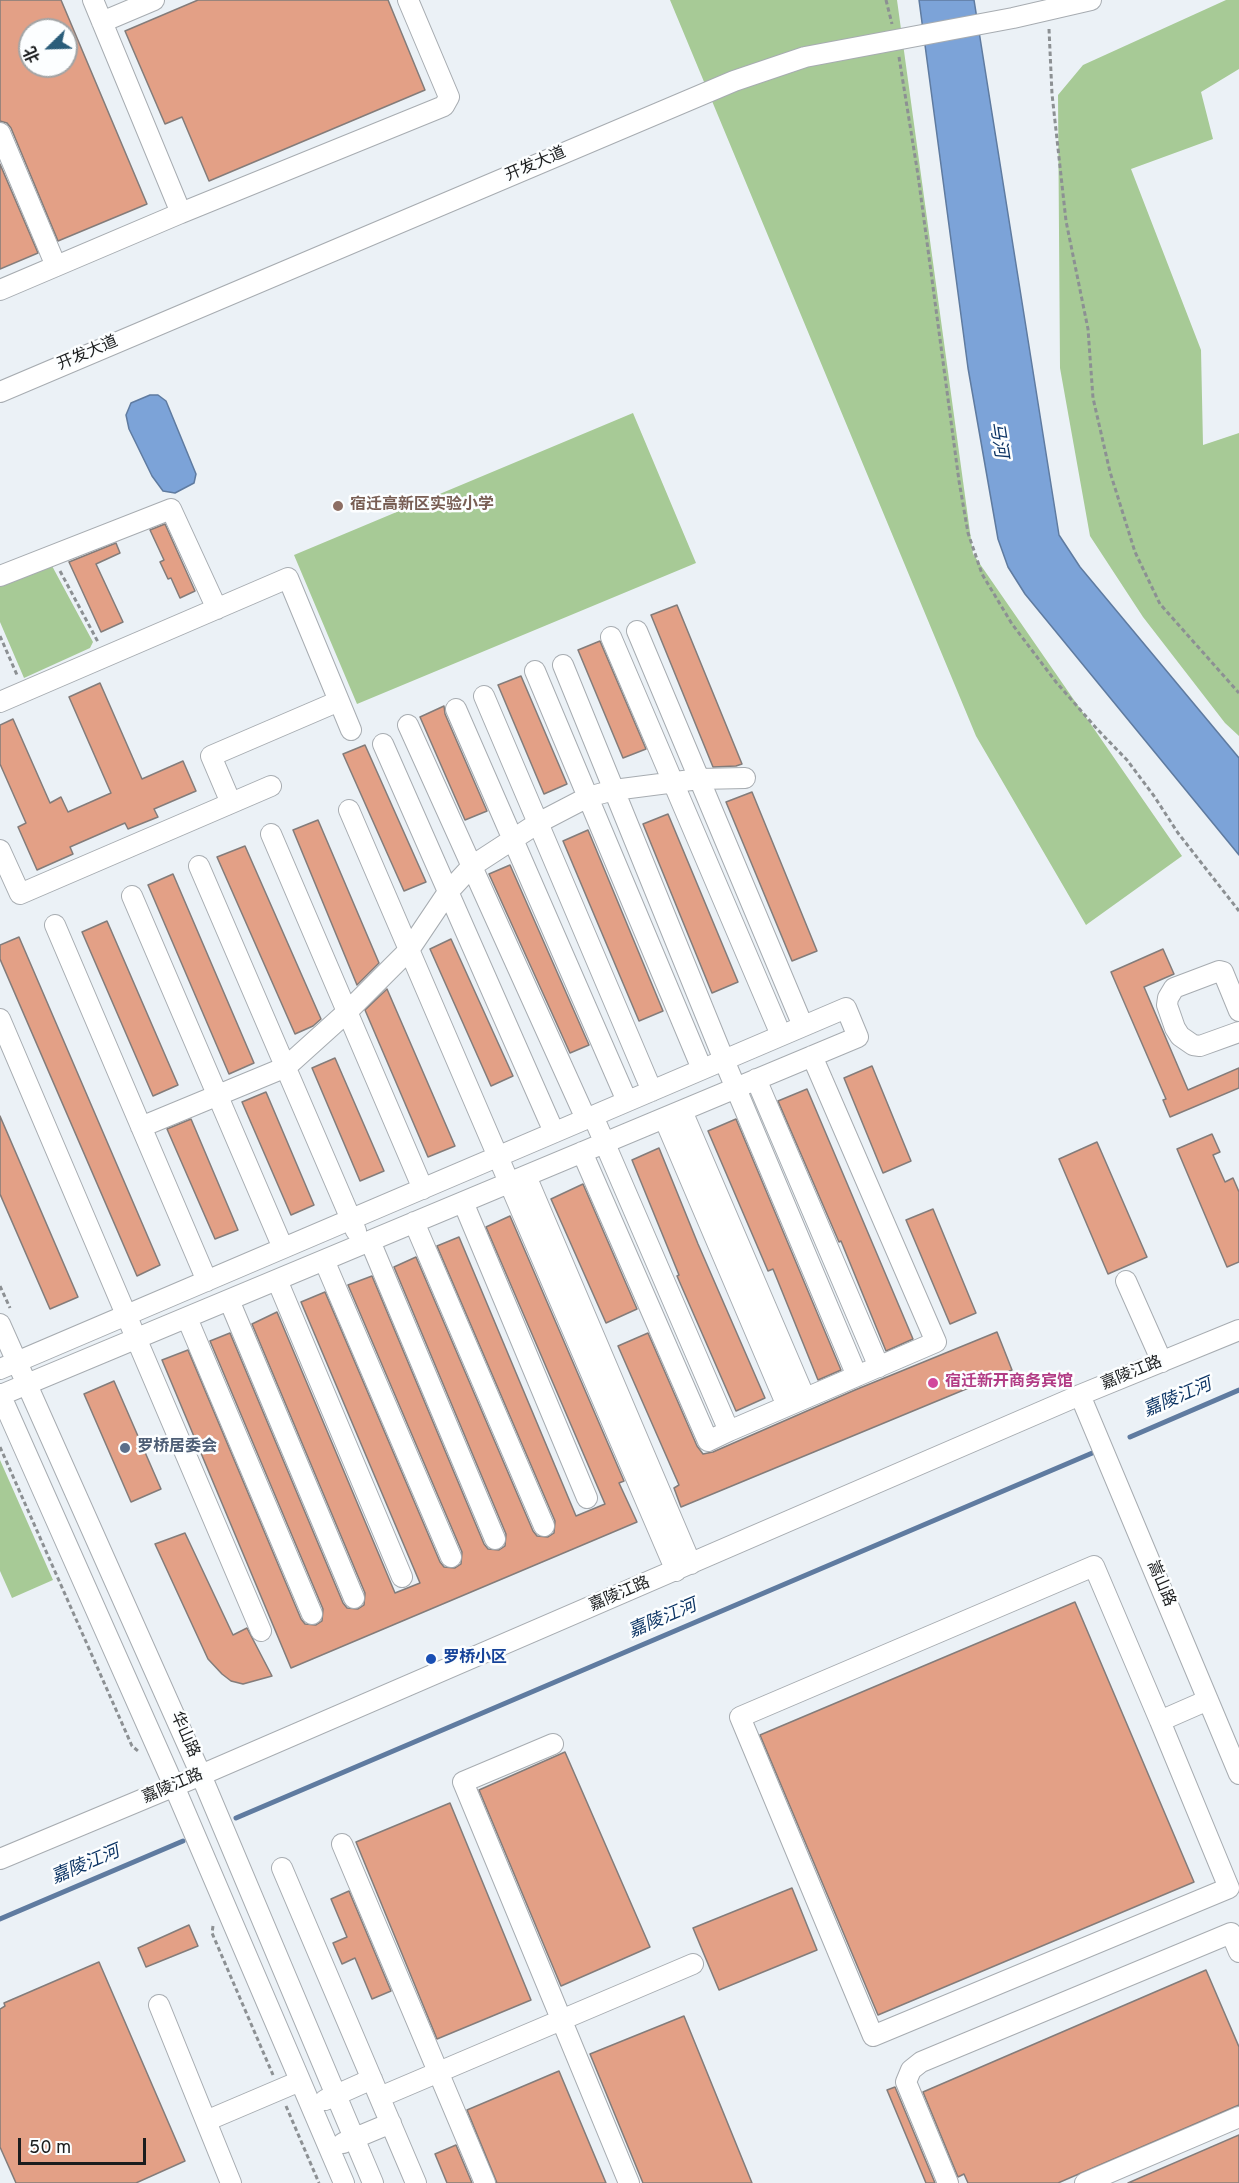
<!DOCTYPE html>
<meta charset="utf-8">
<style>
body{margin:0}
#map{position:relative;width:1239px;height:2183px;overflow:hidden;background:#ebf1f6;font-family:Overpass,"Noto Sans SC",sans-serif}
canvas{display:block}
.north{position:absolute;left:18px;top:18px;width:60px;height:60px;box-sizing:border-box;background:#fcfeff;border:2px solid #a2a4a5;border-radius:50%;rotate:247deg;font-size:16px;font-weight:700;line-height:24px;text-align:center;color:#1b1d1e}
.north::after{content:'';display:block;margin:auto;width:21px;height:27px;background:#2a5d7a;clip-path:polygon(50% 0,100% 100%,50% 72%,0 100%)}
.scale{position:absolute;left:18px;top:2138px;width:128px;height:27px;box-sizing:border-box;border:3px solid #1b1d1e;border-top:0;padding-left:8px;font-size:18px;line-height:21px;white-space:nowrap;color:#1b1d1e;-webkit-text-stroke:4px #fcfeff;paint-order:stroke}
</style>
<div id="map">
<canvas width="1239" height="2183"></canvas>
<div class="north">北</div>
<div class="scale">50 m</div>
</div>
<script>
const context = document.querySelector('canvas').getContext('2d');
context.lineJoin = 'round';
function paint(path, color) { context.fillStyle = color; context.fill(path, 'evenodd'); }
const poly = rows => new Path2D(rows.map(r => 'M' + r).join(''));
function strokePath(path, color, width, dash) { context.strokeStyle = color; context.lineWidth = width; context.lineCap = dash ? 'butt' : 'round'; context.setLineDash(dash || []); context.stroke(path); }
function label(font, color, halo, rows, align = 'center') {
  context.font = font + ' Overpass,"Noto Sans SC",sans-serif'; context.lineWidth = 5; context.setLineDash([]); context.textBaseline = 'middle'; context.strokeStyle = halo; context.fillStyle = color; for (const [text, x, y, turn = 0] of rows) {
    context.save(); context.translate(x, y); context.rotate((+turn || 0) * Math.PI / 180); context.textAlign = isNaN(turn) ? turn : align; if (halo) context.strokeText(text, 0, 0); context.fillText(text, 0, 0); context.restore();
  }
}
const green = poly([
 [670,0,897,0,973,554,1182,856,1086,925,976,736],
 [1226,0,1239,0,1239,69,1201,92,1213,139,1131,169,1201,350,1203,445,1239,433,1239,736,1225,723,1143,617,1090,536,1060,368,1058,95,1083,65],
 [633,413,696,563,357,704,294,555],
 [51,564,93,642,90,648,24,678,0,622,0,582],
 [0,1460,53,1580,12,1598,0,1571]
]);
const water = poly([
 [919,0,974,0,1059,535,1080,567,1239,758,1239,855,1025,594,1008,567,998,539,968,368,919,0],
 [150,395,158,395,166,401,196,474,194,483,175,493,163,491,152,476,129,429,126,415,131,403,150,395]
]);
const stream = poly([
 [1130,1437,1239,1390],
 [236,1818,1097,1451],
 [0,1919,183,1841]
]);
const building = poly([
 [0,0,61,0,147,204,58,241,11,128,7,123,0,121,0,0],
 [30,30,66,30,66,66,30,66,30,30],
 [198,0,388,0,425,90,209,181,182,117,165,124,125,31,198,0],
 [0,164,38,253,0,269,0,164],
 [165,524,195,591,180,598,171,578,168,579,160,562,164,560,150,530,165,524],
 [116,543,120,553,96,564,123,622,101,632,69,562,116,543],
 [677,605,742,764,736,766,713,767,651,615,677,605],
 [600,641,646,749,623,758,578,650,600,641],
 [521,676,567,784,544,794,498,685,521,676],
 [100,683,142,779,183,761,196,791,154,809,158,817,128,829,125,823,70,847,73,854,37,870,18,827,26,823,0,764,0,725,13,719,50,803,61,797,68,812,111,793,69,697,100,683],
 [444,706,445,714,487,811,465,820,420,717,444,706],
 [365,745,426,882,404,891,343,754,365,745],
 [752,792,817,951,792,961,726,802,752,792],
 [668,814,738,982,712,993,643,824,668,814],
 [318,820,379,963,357,985,293,830,318,820],
 [588,830,663,1011,639,1021,563,841,588,830],
 [245,846,321,1019,313,1026,295,1034,217,857,245,846],
 [510,865,589,1045,570,1053,489,874,510,865],
 [173,874,254,1063,229,1074,148,885,173,874],
 [107,921,178,1085,153,1096,82,932,107,921],
 [19,937,160,1265,137,1276,0,959,0,945,19,937],
 [451,939,513,1076,491,1086,430,949,451,939],
 [1163,949,1174,974,1144,987,1188,1090,1239,1068,1239,1088,1170,1117,1163,1100,1166,1099,1111,972,1163,949],
 [387,989,455,1146,428,1157,365,1010,387,989],
 [335,1058,384,1171,360,1181,312,1068,335,1058],
 [872,1066,911,1161,883,1173,844,1078,872,1066],
 [807,1089,913,1339,886,1351,841,1241,839,1242,778,1101,807,1089],
 [266,1092,314,1205,291,1215,242,1102,266,1092],
 [0,1116,78,1297,50,1309,0,1194,0,1116],
 [191,1119,238,1230,215,1239,167,1129,191,1119],
 [736,1119,841,1370,818,1380,773,1269,768,1271,708,1131,736,1119],
 [1212,1134,1220,1152,1213,1155,1225,1182,1233,1178,1239,1192,1239,1262,1227,1267,1177,1149,1212,1134],
 [1097,1142,1147,1257,1108,1274,1059,1159,1097,1142],
 [659,1148,698,1244,765,1398,736,1411,677,1276,679,1275,632,1160,659,1148],
 [583,1184,637,1309,606,1323,551,1199,583,1184],
 [933,1209,976,1313,950,1324,906,1220,933,1209],
 [510,1216,624,1481,619,1483,637,1522,291,1668,162,1360,188,1350,301,1619,305,1624,316,1625,322,1621,323,1609,210,1341,230,1333,343,1603,347,1608,358,1609,364,1605,365,1593,252,1324,277,1312,395,1593,420,1583,301,1302,325,1292,440,1562,444,1567,455,1568,461,1564,462,1552,348,1285,372,1276,484,1544,488,1549,499,1550,505,1546,506,1534,394,1267,416,1257,533,1531,537,1536,548,1537,554,1533,555,1521,437,1246,459,1237,576,1516,605,1504,486,1227,510,1216],
 [997,1332,1012,1370,681,1507,674,1488,679,1485,618,1346,648,1333,697,1446,703,1454,713,1452,855,1390,997,1332],
 [114,1381,161,1489,131,1502,84,1394,114,1381],
 [185,1533,233,1635,247,1628,272,1676,243,1684,231,1681,222,1674,208,1659,155,1544,185,1533],
 [1075,1602,1194,1882,878,2015,760,1735,1075,1602],
 [565,1752,650,1947,561,1986,479,1790,565,1752],
 [450,1803,531,2000,437,2039,356,1842,450,1803],
 [792,1888,817,1950,719,1990,693,1928,792,1888],
 [349,1891,391,1991,372,1999,355,1958,342,1964,333,1943,347,1937,331,1899,349,1891],
 [189,1925,198,1946,146,1967,138,1948,189,1925],
 [99,1962,185,2161,136,2183,16,2183,0,2147,0,2009,5,2006,4,2003,99,1962],
 [1206,1970,1239,2047,1239,2105,1058,2183,968,2183,964,2174,958,2177,923,2092,1206,1970],
 [684,2016,752,2183,643,2183,590,2054,684,2016],
 [559,2071,606,2183,497,2183,467,2110,559,2071],
 [895,2087,935,2183,926,2183,887,2090,895,2087],
 [1239,2135,1239,2183,1128,2183,1239,2135],
 [456,2145,472,2183,447,2183,435,2154,456,2145]
]);
const path = poly([
 [886,0,892,24],
 [1049,29,1052,94,1066,221,1088,329,1093,398,1110,472,1135,552,1160,604,1239,693],
 [899,57,918,175,959,481,968,533,982,574,1012,624,1056,682,1097,729,1127,760,1154,796,1178,833,1239,911],
 [60,571,98,642],
 [0,636,17,675],
 [0,1286,10,1308],
 [0,1447,132,1746,138,1751],
 [213,1926,212,1933,273,2075],
 [286,2106,319,2183]
]);
const minor = poly([
 [93,0,181,213,444,106,449,97,408,0],
 [102,22,154,0],
 [0,133,56,266],
 [0,290,181,213],
 [0,392,734,81,805,57,1013,18,1091,0],
 [0,576,171,509,217,609],
 [637,631,803,1026],
 [611,637,781,1035],
 [563,665,724,1060,857,1376],
 [535,671,702,1069],
 [484,696,652,1091],
 [0,702,288,578,351,730],
 [456,709,627,1101],
 [408,725,586,1119],
 [383,744,554,1132],
 [231,803,211,756,339,701],
 [349,810,676,1571],
 [271,834,423,1189],
 [0,850,20,894,271,786],
 [199,866,356,1231],
 [132,896,283,1248],
 [55,925,207,1281],
 [1239,1011,1223,972,1219,971,1174,988,1168,998,1167,1005,1175,1028,1180,1036,1193,1045,1200,1046,1239,1032],
 [0,1019,261,1631],
 [756,1079,879,1367],
 [682,1111,805,1398],
 [593,1116,729,1431,936,1342,812,1056],
 [664,1118,787,1406],
 [141,1127,286,1067,347,1012,409,950,448,892,472,866,538,823,588,797,614,790,699,779,745,778],
 [582,1152,708,1441,729,1431],
 [526,1176,691,1564],
 [463,1202,587,1498],
 [414,1222,544,1526],
 [370,1241,495,1539],
 [324,1260,451,1557],
 [277,1280,402,1577],
 [1126,1281,1162,1362],
 [229,1300,354,1598],
 [187,1318,312,1614],
 [0,1324,201,1775,373,2183],
 [0,1369,846,1008,858,1037,1,1395],
 [0,1394,174,1786,344,2183],
 [1080,1395,1239,1774],
 [1160,1721,1229,1888,873,2036,740,1717,1094,1566,1160,1721,1208,1700],
 [553,1744,463,1782,629,2183],
 [342,1844,485,2183],
 [0,1859,201,1775,1080,1395,1239,1330],
 [282,1868,416,2183],
 [159,2005,231,2183],
 [380,2097,693,1964],
 [325,2100,372,2079],
 [206,2121,300,2081],
 [343,2143,391,2123],
 [948,2183,906,2082,911,2070,921,2062,1231,1933,1239,1952],
 [1085,2183,1239,2117]
]);
const markers = [
 [338,506,6,"#8d6e63"],
 [933,1383,6,"#d1479c"],
 [125,1448,6,"#5c6f8a"],
 [431,1659,6,"#1a4fb4"]
];
const streetNames = [
 ["开发大道",536,165,-23],
 ["开发大道",88,354,-23],
 ["嘉陵江路",1132,1374,-22],
 ["嵩山路",1160,1584,67],
 ["嘉陵江路",620,1595,-23],
 ["华山路",184,1735,66],
 ["嘉陵江路",173,1787,-23]
];
const educationNames = [
 ["宿迁高新区实验小学",350,506]
];
const hotelNames = [
 ["宿迁新开商务宾馆",945,1383]
];
const serviceNames = [
 ["罗桥居委会",137,1448]
];
const transitNames = [
 ["罗桥小区",443,1659]
];
const waterNames = [
 ["马河",997,440,81],
 ["嘉陵江河",1178,1399,-23],
 ["嘉陵江河",663,1620,-23],
 ["嘉陵江河",86,1866,-23]
];
paint(green, '#a7ca96');
paint(water, '#7ca3d8');
strokePath(water, '#5f7ba0', 1.5);
strokePath(stream, '#5f7ba0', 5);
paint(building, '#e3a086');
strokePath(building, '#837c7a', 1.5);
strokePath(minor, '#a7acb1', 22);
strokePath(path, '#8c9093', 3, [4.5, 3]);
strokePath(minor, '#fff', 20);
for (const [x, y, r, color] of markers) { const dot = new Path2D(); dot.arc(x, y, r, 0, 2 * Math.PI); context.fillStyle = color; context.fill(dot); strokePath(dot, '#fcfeff', 2); }
label('16px', '#1b1d1e', '#fcfeff', streetNames);
label('bold 16px', '#785e54', '#fcfeff', educationNames, 'left');
label('bold 16px', '#b23c85', '#fcfeff', hotelNames, 'left');
label('bold 16px', '#4e5e75', '#fcfeff', serviceNames, 'left');
label('bold 16px', '#164399', '#fcfeff', transitNames, 'left');
label('italic 18px', '#0d3565', '#fcfeff', waterNames);
</script>
